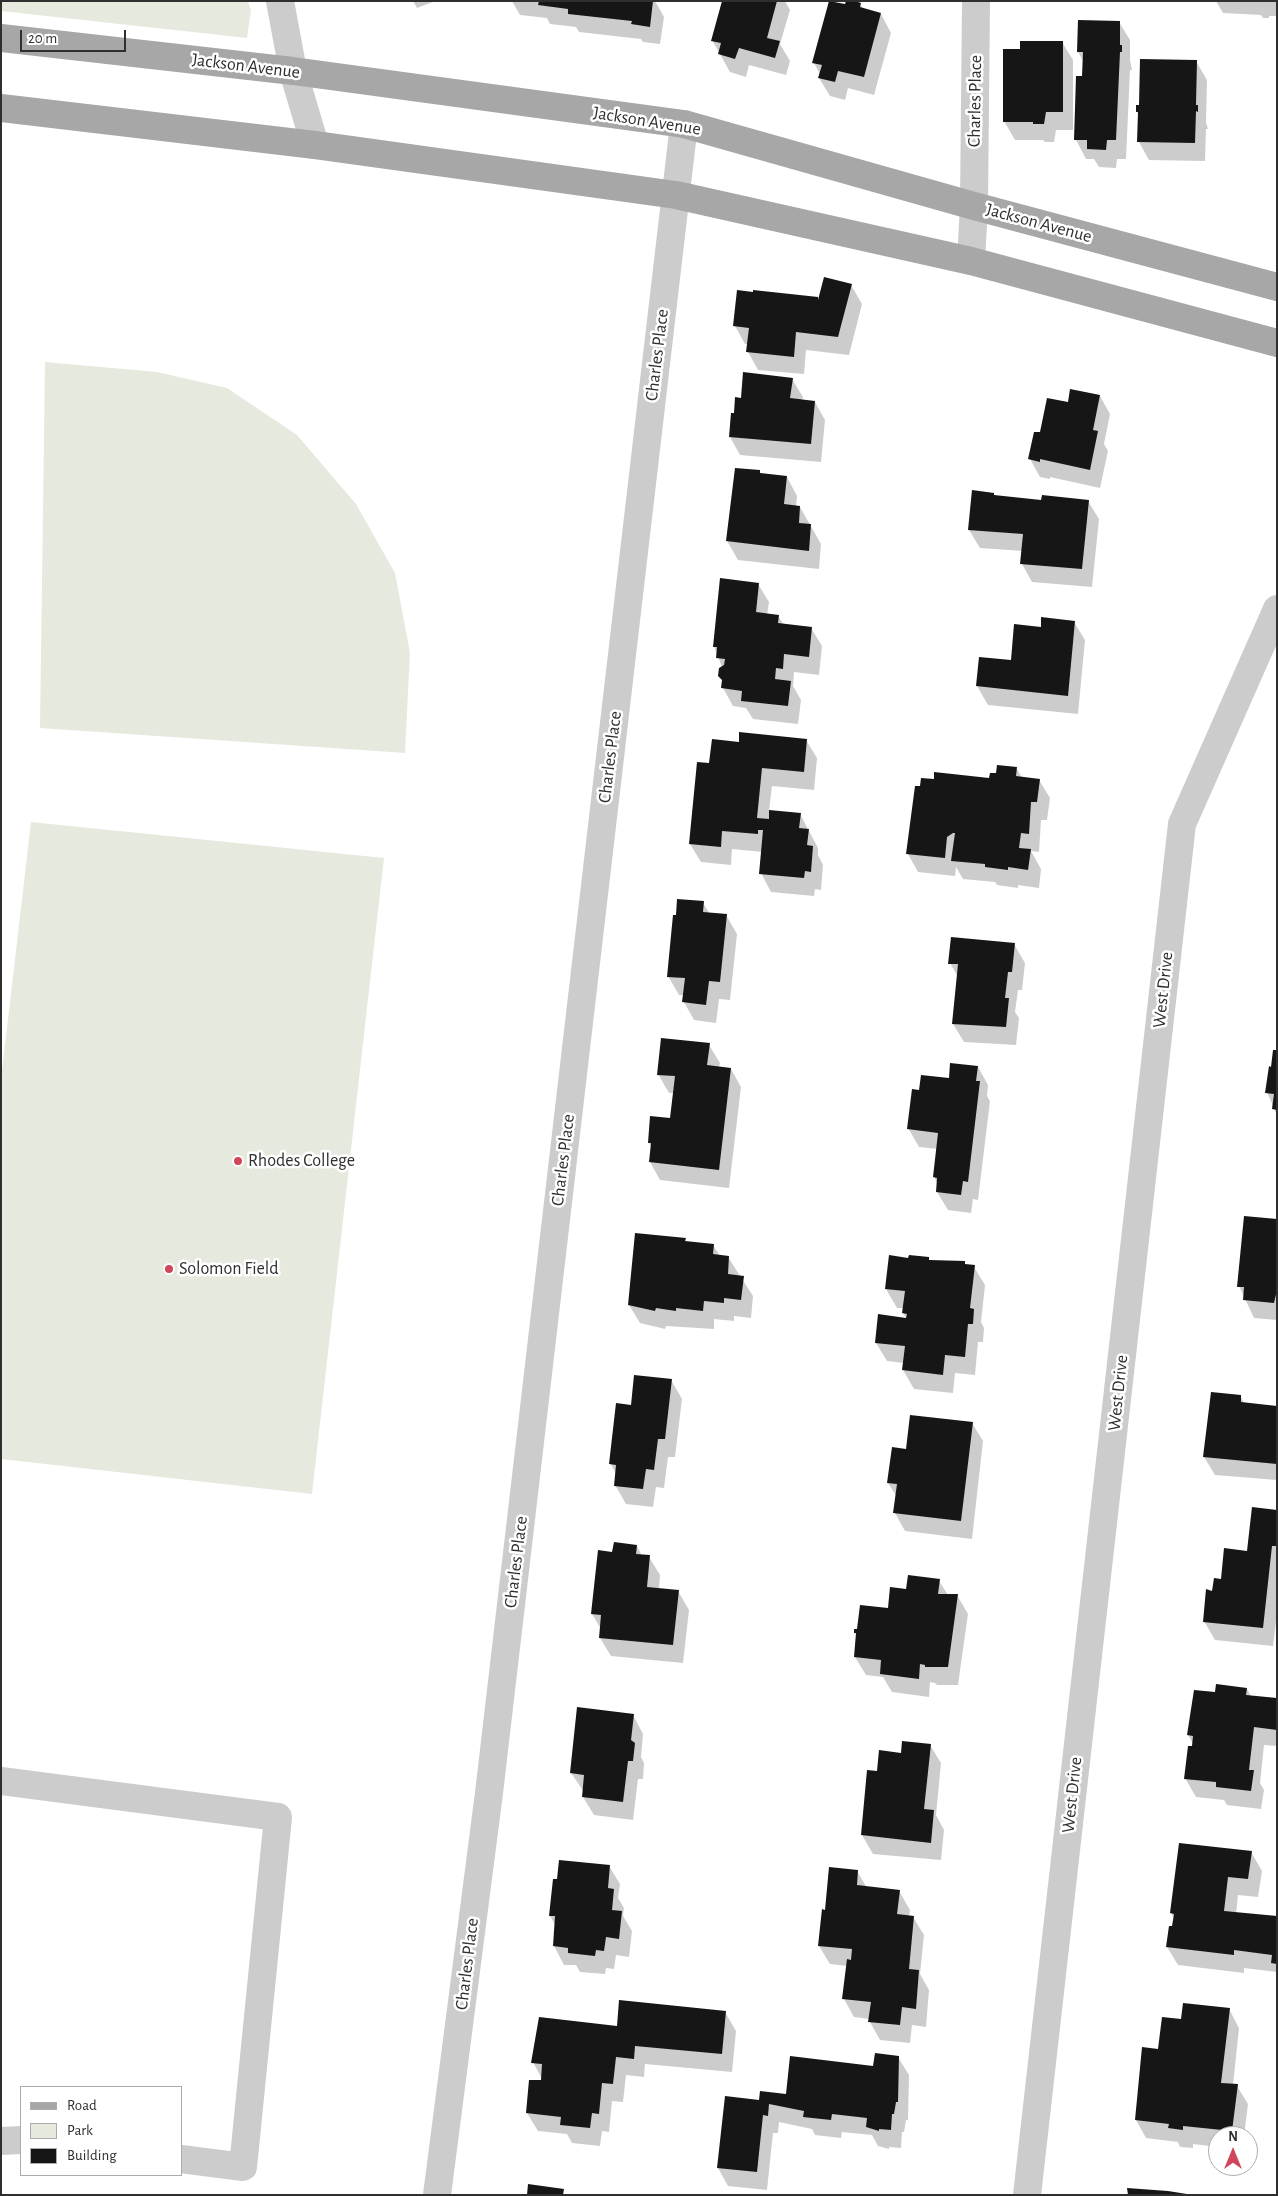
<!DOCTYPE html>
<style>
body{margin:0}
#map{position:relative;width:1278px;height:2196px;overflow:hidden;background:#fff;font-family:"Alegreya Sans",sans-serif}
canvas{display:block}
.frame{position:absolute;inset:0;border:2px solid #2f2f2f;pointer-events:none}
.legend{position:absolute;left:20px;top:2086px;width:162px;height:90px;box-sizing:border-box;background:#fff;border:1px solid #acacac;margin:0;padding:6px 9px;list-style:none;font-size:15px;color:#2f2f2f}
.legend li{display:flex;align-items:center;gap:10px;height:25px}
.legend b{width:25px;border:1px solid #acacac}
.north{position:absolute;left:1208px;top:2126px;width:50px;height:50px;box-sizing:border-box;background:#fff;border:1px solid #acacac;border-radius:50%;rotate:0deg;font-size:14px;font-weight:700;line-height:20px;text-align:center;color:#2f2f2f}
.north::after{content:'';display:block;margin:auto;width:18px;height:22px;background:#d1465a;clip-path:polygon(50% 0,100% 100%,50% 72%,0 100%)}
.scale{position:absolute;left:20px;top:30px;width:106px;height:22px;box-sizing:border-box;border:2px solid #2f2f2f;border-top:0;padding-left:6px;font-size:15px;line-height:18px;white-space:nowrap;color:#2f2f2f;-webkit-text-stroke:4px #fff;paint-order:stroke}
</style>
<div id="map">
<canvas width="1278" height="2196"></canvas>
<div class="frame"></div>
<ul class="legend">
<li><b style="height:6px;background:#a7a7a7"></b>Road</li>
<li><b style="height:14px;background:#e6eade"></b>Park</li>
<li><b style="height:14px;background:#161616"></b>Building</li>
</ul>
<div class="north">N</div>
<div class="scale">20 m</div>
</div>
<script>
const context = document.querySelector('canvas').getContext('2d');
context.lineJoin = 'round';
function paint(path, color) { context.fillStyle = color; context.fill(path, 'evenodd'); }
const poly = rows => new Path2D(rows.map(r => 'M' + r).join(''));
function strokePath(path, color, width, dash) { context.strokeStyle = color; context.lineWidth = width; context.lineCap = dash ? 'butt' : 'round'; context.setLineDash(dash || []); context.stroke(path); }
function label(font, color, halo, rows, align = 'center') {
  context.font = font + ' "Alegreya Sans",sans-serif'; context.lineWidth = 5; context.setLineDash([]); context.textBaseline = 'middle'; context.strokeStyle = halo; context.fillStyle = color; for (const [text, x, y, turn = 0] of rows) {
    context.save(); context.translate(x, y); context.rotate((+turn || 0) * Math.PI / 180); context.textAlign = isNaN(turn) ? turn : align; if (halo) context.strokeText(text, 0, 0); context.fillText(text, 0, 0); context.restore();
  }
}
const green = poly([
 [1,1,248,1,251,10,247,38,1,11],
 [45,362,157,372,227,388,297,435,356,504,395,573,410,653,405,753,40,728],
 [31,822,384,858,312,1494,1,1459,1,1079]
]);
const shadow = poly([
 [413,1,435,1,417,8],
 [512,1,655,1,664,17,660,44,643,42,641,39,579,32,576,27,550,24,547,18,520,15],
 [723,1,785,1,790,10,780,44,790,61,786,75,749,65,746,77,730,72,712,40],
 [1216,1,1277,1,1277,16,1269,16,1269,18,1263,18,1261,15,1223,13],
 [860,4,863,9,881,14,891,33,874,95,848,88,845,100,830,96,819,78,820,74,814,63,846,5],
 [1079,21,1119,22,1130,40,1130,60,1132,70,1130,70,1126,159,1117,159,1116,168,1099,167,1094,159,1086,159,1076,140,1077,77,1084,77,1084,62,1078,52],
 [1062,42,1073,60,1073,130,1056,130,1054,142,1045,142,1043,140,1015,140,1004,121,1022,51],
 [1196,61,1207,80,1206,122,1208,129,1206,129,1205,161,1149,160,1139,142,1139,115,1137,112],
 [851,285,862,304,849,355,806,350,804,374,758,370,748,352,748,344,745,344,735,326,817,298,819,301],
 [792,379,803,397,802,400,815,402,825,420,821,462,740,455,730,437,735,415,742,399],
 [1100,396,1110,414,1104,444,1108,451,1100,488,1050,477,1050,479,1040,477,1030,459,1041,434,1068,403],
 [736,469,787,477,797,496,796,507,800,507,821,544,819,569,738,560,727,541],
 [993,494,995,496,1043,501,1088,501,1099,519,1092,587,1032,582,1022,564,1023,551,980,548,969,530],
 [758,584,769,602,767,615,778,616,784,625,811,628,822,646,819,675,794,672,793,686,801,700,798,724,753,719,746,708,733,706,723,688,723,682,720,676,722,667,714,646],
 [1074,622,1085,640,1078,714,988,705,977,686,980,658,1012,661,1042,628],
 [806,740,817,758,814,790,772,786,769,811,800,814,818,848,818,855,823,865,821,890,815,889,814,896,771,892,761,873,763,852,732,849,731,865,701,862,690,844,710,765,740,743],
 [1017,769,1022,778,1039,780,1050,798,1047,820,1041,820,1039,852,1031,851,1041,869,1039,888,1018,885,1018,888,997,885,995,882,963,879,956,867,955,876,918,872,908,854,990,779],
 [703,903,710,914,726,915,737,934,730,1000,719,999,716,1023,694,1020,684,1002,684,995,679,995,668,976],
 [1014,944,1025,963,1022,990,1018,990,1015,1012,1019,1018,1016,1045,964,1042,953,1024,958,977,950,963],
 [709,1045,720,1063,719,1067,731,1069,741,1087,729,1188,660,1180,650,1162,652,1148,649,1143,671,1119,674,1093,669,1093,658,1074],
 [1277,1052,1277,1115,1267,1092],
 [978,1067,988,1085,987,1096,990,1101,978,1200,973,1199,971,1213,948,1210,937,1192,938,1184,934,1177,938,1149,919,1147,908,1128,921,1091],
 [1277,1220,1277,1320,1254,1318,1239,1286],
 [685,1239,687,1243,713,1245,720,1256,728,1257,753,1296,751,1318,734,1316,734,1321,714,1319,714,1329,666,1326,665,1329,640,1323,629,1305],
 [890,1257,974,1267,985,1285,981,1322,984,1328,983,1342,978,1342,975,1375,955,1373,953,1393,914,1389,903,1370,904,1363,887,1361,876,1343,907,1319,903,1313,904,1308,897,1308,886,1289],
 [671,1380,682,1399,675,1457,668,1457,664,1488,656,1487,653,1507,626,1504,615,1485,616,1474,611,1464,632,1406],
 [1240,1396,1245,1404,1277,1407,1277,1480,1215,1475,1204,1457],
 [972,1423,983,1441,972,1539,905,1531,895,1513,897,1497,888,1483,907,1451],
 [1277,1511,1277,1613,1273,1646,1215,1640,1204,1621,1213,1592,1248,1552],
 [637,1546,642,1556,649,1557,660,1575,659,1589,678,1591,689,1610,683,1663,611,1656,600,1638,601,1629,592,1614,613,1553],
 [939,1581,948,1595,957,1595,968,1614,958,1685,937,1685,935,1683,930,1682,929,1697,892,1692,883,1677,866,1675,855,1657,857,1636,855,1633,889,1609,908,1590],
 [1247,1689,1251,1696,1277,1699,1277,1746,1264,1745,1260,1783,1264,1790,1261,1809,1227,1805,1224,1800,1196,1797,1185,1778,1194,1745,1188,1735,1216,1694],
 [633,1715,643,1734,641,1757,644,1763,643,1779,638,1779,633,1820,594,1815,583,1797,584,1792,571,1773],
 [930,1745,941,1763,936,1815,944,1830,941,1860,873,1854,862,1835,869,1772,878,1773,902,1754],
 [1251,1852,1262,1871,1258,1897,1238,1895,1236,1914,1277,1919,1277,1972,1244,1968,1244,1973,1178,1965,1167,1947,1173,1928,1174,1918,1171,1913],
 [609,1866,620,1884,618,1898,624,1908,623,1916,632,1931,629,1957,616,1955,614,1969,606,1968,605,1974,580,1972,576,1965,564,1965,554,1946,556,1926,550,1916],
 [857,1871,867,1888,899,1891,910,1910,909,1917,913,1917,924,1935,920,1974,929,1990,926,2027,912,2025,910,2043,880,2040,870,2022,870,2019,854,2017,844,1999,847,1966,830,1964,819,1946,826,1912],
 [1229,2009,1239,2028,1233,2085,1237,2086,1248,2104,1244,2136,1218,2136,1218,2147,1193,2144,1193,2148,1180,2147,1178,2142,1146,2138,1136,2120,1159,2051,1182,2021],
 [725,2012,736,2031,732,2072,645,2064,644,2077,626,2075,623,2102,612,2101,609,2132,602,2131,600,2146,572,2143,567,2134,538,2131,527,2113,542,2079,533,2062,618,2027],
 [898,2057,909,2075,908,2120,906,2120,904,2132,902,2132,901,2148,889,2147,889,2149,878,2146,872,2135,842,2132,841,2138,815,2135,812,2129,779,2122,778,2133,773,2133,767,2190,728,2186,718,2168,761,2102,787,2096,874,2067]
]);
const building = poly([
 [539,1,653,1,650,27,631,24,632,21,568,14,568,9,538,5],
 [722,1,777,1,767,38,780,41,775,58,739,48,735,59,718,54,721,43,711,41],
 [829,1,845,4,846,1,855,1,861,3,860,7,881,13,864,77,838,71,835,82,818,78,822,65,812,63],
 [1078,20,1120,21,1120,45,1122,45,1122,52,1120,52,1116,140,1107,140,1106,150,1087,149,1087,140,1074,140,1076,76,1082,76,1083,52,1077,52],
 [1020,41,1063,41,1063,112,1046,112,1044,124,1033,124,1033,122,1003,122,1003,49,1020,49],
 [1140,59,1197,60,1196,105,1198,105,1198,112,1196,111,1195,143,1137,142,1138,112,1136,112,1136,105,1139,105],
 [824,277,852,284,838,337,796,332,794,357,746,352,749,328,733,326,737,290,753,292,753,290,818,297,818,300],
 [743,372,793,378,790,398,815,401,811,444,729,437,731,413,734,413,735,397,741,398],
 [1070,389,1100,395,1093,430,1098,431,1090,470,1040,459,1040,462,1028,459,1034,432,1040,432,1047,398,1068,402],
 [735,468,760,470,760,473,787,476,784,504,800,506,799,523,811,524,809,551,726,541],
 [972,490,994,493,994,495,1041,500,1042,495,1089,500,1082,569,1020,564,1023,534,968,530],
 [720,578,759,583,756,612,779,615,778,623,812,627,809,657,784,654,783,669,776,668,775,679,791,681,788,706,741,701,742,691,721,688,722,680,718,676,719,668,724,665,725,659,716,658,717,647,713,647],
 [1041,617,1075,621,1068,696,976,686,979,657,1011,660,1014,624,1041,627],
 [739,732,807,739,804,772,762,768,757,818,769,819,769,810,801,813,799,828,809,829,807,845,813,846,811,872,805,871,804,878,759,874,763,830,758,830,758,834,722,831,721,847,689,844,697,762,709,763,712,739,739,742],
 [997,765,1017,767,1016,776,1040,779,1037,802,1031,802,1029,834,1021,833,1019,848,1031,849,1028,870,1008,867,1008,870,985,867,985,864,951,861,955,833,953,833,947,837,945,858,906,854,915,786,920,786,921,778,934,779,934,772,989,778,990,773,996,773],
 [677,899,704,901,703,912,727,914,720,982,709,981,706,1005,682,1002,685,978,667,977,673,915,676,915],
 [951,937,1015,943,1012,972,1008,972,1005,998,1009,998,1006,1027,952,1024,958,964,948,964],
 [661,1038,710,1043,707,1065,731,1068,719,1170,649,1162,651,1143,648,1143,650,1116,670,1118,675,1076,657,1075],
 [1273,1050,1277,1050,1277,1110,1272,1109,1274,1094,1265,1093,1269,1066,1271,1067],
 [950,1063,978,1066,976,1081,980,1081,968,1182,963,1181,961,1195,936,1192,937,1178,933,1177,938,1133,907,1129,912,1089,919,1090,921,1075,949,1078],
 [1244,1216,1277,1219,1277,1290,1274,1303,1243,1300,1244,1287,1237,1287],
 [635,1233,686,1238,685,1241,714,1244,713,1254,729,1256,728,1274,744,1276,741,1300,724,1298,724,1303,704,1301,703,1311,676,1308,676,1311,656,1308,655,1311,628,1305],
 [889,1255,908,1258,909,1255,929,1257,929,1260,965,1261,965,1264,975,1265,970,1308,974,1309,973,1324,968,1324,965,1357,945,1355,943,1375,902,1370,905,1346,875,1343,878,1314,906,1318,907,1314,902,1313,905,1291,885,1289],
 [634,1375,672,1379,665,1439,658,1439,654,1470,646,1469,643,1489,614,1486,616,1465,609,1464,616,1403,631,1405],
 [1211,1392,1241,1395,1241,1402,1277,1406,1277,1464,1203,1457],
 [910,1415,973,1422,961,1521,893,1513,897,1484,887,1483,892,1447,906,1449],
 [1252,1507,1277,1510,1277,1546,1272,1546,1263,1628,1203,1622,1206,1589,1212,1591,1214,1578,1221,1579,1224,1548,1247,1551],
 [614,1542,637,1545,636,1554,650,1555,647,1587,679,1590,673,1645,599,1638,601,1615,591,1614,598,1550,612,1552],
 [908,1575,940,1579,938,1594,958,1594,948,1667,925,1667,925,1665,920,1664,919,1679,880,1674,881,1660,854,1657,856,1633,854,1633,854,1629,857,1629,860,1605,888,1608,890,1587,906,1589],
 [1216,1684,1247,1688,1246,1695,1277,1698,1277,1730,1254,1727,1249,1770,1254,1770,1251,1791,1216,1787,1216,1782,1184,1779,1188,1746,1192,1746,1193,1736,1187,1735,1194,1690,1215,1692],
 [577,1707,634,1714,631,1740,635,1743,633,1761,628,1761,623,1802,582,1797,584,1775,570,1773],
 [902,1741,931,1744,924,1809,934,1810,931,1843,861,1835,867,1770,877,1771,879,1750,901,1753],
 [1179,1843,1252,1851,1248,1879,1228,1877,1224,1911,1277,1916,1277,1964,1271,1963,1272,1955,1234,1950,1234,1955,1166,1947,1169,1926,1172,1926,1174,1914,1170,1913],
 [559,1860,610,1865,608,1888,614,1889,612,1910,622,1911,619,1939,606,1937,604,1951,596,1950,595,1956,568,1953,568,1948,553,1946,555,1916,549,1916,553,1879,557,1879],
 [829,1867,858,1870,857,1885,900,1890,897,1914,914,1916,909,1969,919,1970,916,2009,902,2007,900,2025,868,2022,871,2002,842,1999,847,1959,851,1960,852,1949,818,1946,822,1909,825,1910],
 [619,2000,726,2011,722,2054,635,2046,634,2059,616,2057,613,2084,602,2083,599,2114,592,2113,590,2128,560,2125,561,2117,526,2113,529,2080,541,2080,542,2064,531,2063,539,2017,617,2026],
 [1183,2003,1230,2008,1221,2083,1238,2084,1232,2131,1183,2126,1183,2130,1168,2128,1169,2124,1135,2120,1142,2047,1158,2049,1162,2017,1181,2019],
 [875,2053,899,2056,898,2102,896,2102,894,2114,892,2114,891,2130,879,2129,879,2131,866,2127,867,2118,832,2114,831,2120,803,2117,804,2111,769,2104,768,2116,763,2115,757,2172,717,2168,725,2096,759,2100,760,2091,786,2094,790,2056,873,2066],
 [528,2184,564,2189,563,2195,527,2195],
 [1127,2188,1168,2191,1193,2195,1128,2195]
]);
const minor = poly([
 [280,1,293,71,315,145],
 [971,261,974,206,976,1],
 [1,1781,278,1817,243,2167,181,2159],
 [1,2141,21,2140],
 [437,2195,489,1793,684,124],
 [1027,2195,1182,824,1277,609]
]);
const major = poly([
 [1,38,293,71,684,124,974,206,1277,287],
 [1,108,315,145,676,195,971,261,1277,343]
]);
const markers = [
 [238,1161,5,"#d1465a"],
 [169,1269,5,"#d1465a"]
];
const streetNames = [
 ["Jackson Avenue",246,66,7],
 ["Charles Place",975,101,-89],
 ["Jackson Avenue",647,121,9],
 ["Jackson Avenue",1039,223,15],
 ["Charles Place",657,355,-83],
 ["Charles Place",610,757,-83],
 ["West Drive",1163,990,-84],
 ["Charles Place",563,1160,-83],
 ["West Drive",1118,1393,-84],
 ["Charles Place",516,1562,-83],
 ["West Drive",1072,1795,-84],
 ["Charles Place",467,1964,-83]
];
const poiNames = [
 ["Rhodes College",248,1161],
 ["Solomon Field",179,1269]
];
paint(green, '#e6eade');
paint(shadow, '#0003');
paint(building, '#161616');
strokePath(minor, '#ccc', 28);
strokePath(major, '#a7a7a7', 28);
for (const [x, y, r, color] of markers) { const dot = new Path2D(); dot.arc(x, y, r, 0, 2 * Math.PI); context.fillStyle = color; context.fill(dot); strokePath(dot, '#fff', 2); }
label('18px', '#2f2f2f', '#fff', streetNames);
label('18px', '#2f2f2f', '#fff', poiNames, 'left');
</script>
